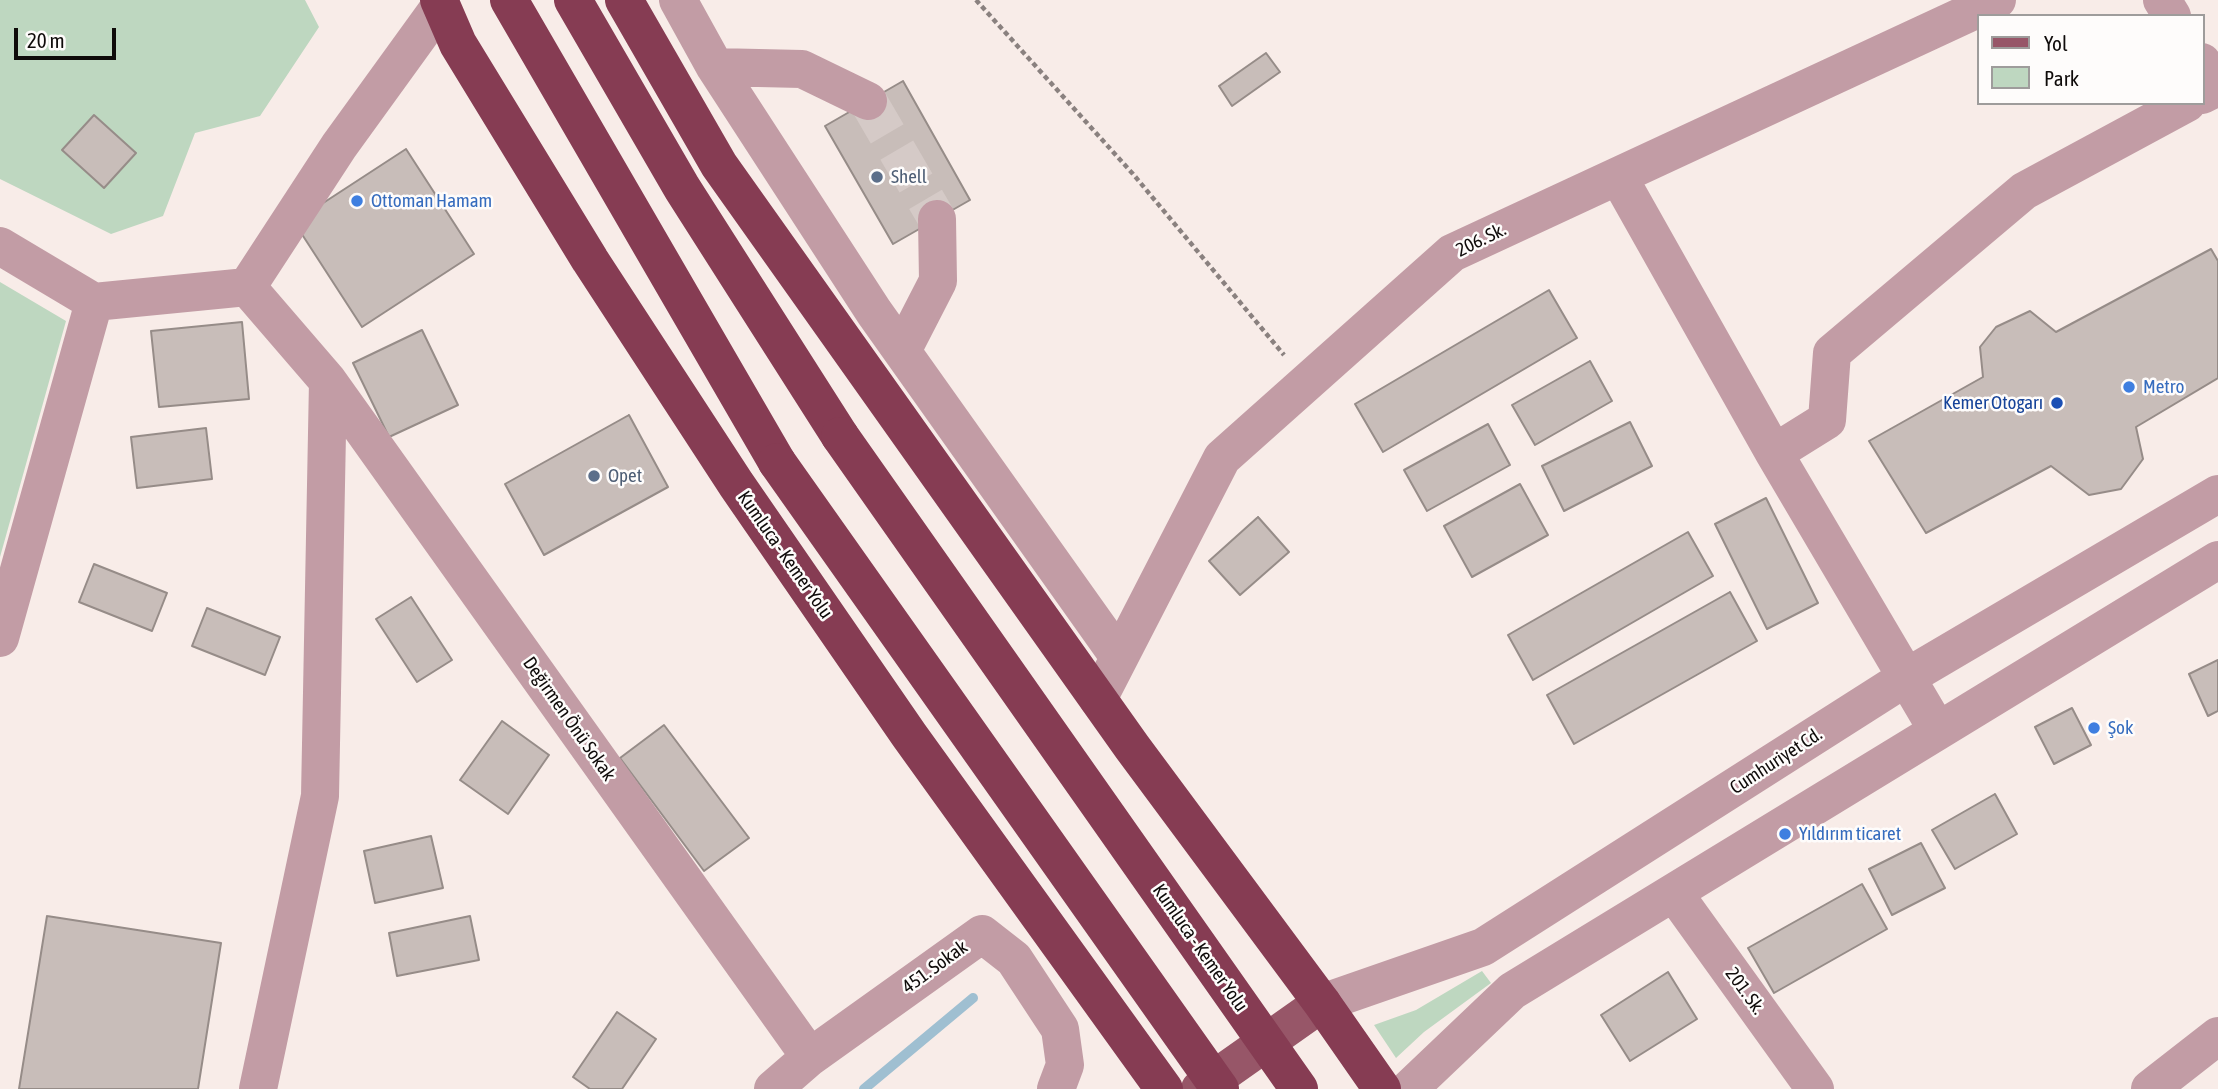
<!DOCTYPE html>
<meta charset="utf-8">
<style>
body{margin:0}
#map{position:relative;width:2218px;height:1089px;overflow:hidden;background:#f8ece8;font-family:"Asap Condensed",sans-serif}
canvas{display:block}
.legend{position:absolute;left:1977px;top:14px;width:228px;height:91px;box-sizing:border-box;background:#fefcfb;border:2px solid #9e9c9b;margin:0;padding:9px 12px;list-style:none;font-size:21px;color:#0f0b0a}
.legend li{display:flex;align-items:center;gap:14px;height:35px}
.legend b{width:35px;border:2px solid #9e9c9b}
.scale{position:absolute;left:14px;top:28px;width:102px;height:32px;box-sizing:border-box;border:4px solid #0f0b0a;border-top:0;padding-left:9px;font-size:21px;line-height:24px;white-space:nowrap;color:#0f0b0a;-webkit-text-stroke:5px #fefcfb;paint-order:stroke}
</style>
<div id="map">
<canvas width="2218" height="1089"></canvas>
<ul class="legend">
<li><b style="height:9px;background:#975668"></b>Yol</li>
<li><b style="height:19px;background:#bed7c0"></b>Park</li>
</ul>
<div class="scale">20 m</div>
</div>
<script>
const context = document.querySelector('canvas').getContext('2d');
context.lineJoin = 'round';
function paint(path, color) { context.fillStyle = color; context.fill(path, 'evenodd'); }
const poly = rows => new Path2D(rows.map(r => 'M' + r).join(''));
function strokePath(path, color, width, dash) { context.strokeStyle = color; context.lineWidth = width; context.lineCap = dash ? 'butt' : 'round'; context.setLineDash(dash || []); context.stroke(path); }
function label(font, color, halo, rows, align = 'center') {
  context.font = font + ' "Asap Condensed",sans-serif'; context.lineWidth = 5; context.setLineDash([]); context.textBaseline = 'middle'; context.strokeStyle = halo; context.fillStyle = color; for (const [text, x, y, turn = 0] of rows) {
    context.save(); context.translate(x, y); context.rotate((+turn || 0) * Math.PI / 180); context.textAlign = isNaN(turn) ? turn : align; if (halo) context.strokeText(text, 0, 0); context.fillText(text, 0, 0); context.restore();
  }
}
const green = poly([
 [0,0,305,0,319,27,260,116,195,133,163,216,111,234,0,179],
 [0,282,66,321,0,557],
 [1482,971,1491,983,1424,1032,1396,1058,1374,1025,1416,1010]
]);
const stream = poly([
 [864,1089,973,998]
]);
const building = poly([
 [1266,53,1280,72,1232,106,1219,86,1266,53],
 [903,81,970,200,893,244,825,126,903,81],
 [94,115,136,153,104,188,62,150,94,115],
 [406,149,474,254,362,327,294,222,406,149],
 [2211,249,2218,261,2218,378,2136,427,2143,459,2121,489,2089,495,2051,466,1926,533,1869,441,1983,377,1980,347,1996,327,2030,311,2056,332,2211,249],
 [1549,290,1577,338,1383,452,1355,404,1549,290],
 [242,322,249,399,159,407,151,331,242,322],
 [422,330,458,405,389,437,353,363,422,330],
 [1590,361,1612,401,1535,445,1512,405,1590,361],
 [629,415,668,487,544,555,505,484,629,415],
 [1630,422,1652,466,1564,511,1542,466,1630,422],
 [1488,424,1510,465,1427,511,1404,470,1488,424],
 [206,428,212,479,137,488,131,437,206,428],
 [1520,484,1548,535,1472,577,1444,526,1520,484],
 [1766,498,1818,603,1767,629,1715,524,1766,498],
 [1258,517,1289,552,1240,595,1209,561,1258,517],
 [1688,532,1713,576,1533,680,1508,635,1688,532],
 [94,564,167,593,152,631,79,602,94,564],
 [1730,592,1757,641,1574,744,1547,695,1730,592],
 [411,597,452,660,417,682,376,619,411,597],
 [207,608,280,637,265,675,192,646,207,608],
 [2218,660,2218,711,2208,716,2189,674,2218,660],
 [2072,708,2091,745,2054,764,2035,727,2072,708],
 [502,721,549,755,508,814,460,780,502,721],
 [664,725,749,838,704,871,620,758,664,725],
 [1995,794,2017,834,1955,869,1932,830,1995,794],
 [431,836,443,888,375,903,364,851,431,836],
 [1921,843,1945,888,1892,915,1869,869,1921,843],
 [1862,884,1887,929,1774,993,1748,948,1862,884],
 [47,916,221,943,198,1089,19,1089,47,916],
 [470,916,479,960,397,976,389,933,470,916],
 [1668,972,1697,1019,1630,1061,1601,1015,1668,972],
 [617,1012,656,1039,622,1089,590,1089,573,1077,617,1012]
]);
const minorTunnel = poly([
 [868,101,937,219]
]);
const path = poly([
 [976,0,1133,174,1284,355]
]);
const minor = poly([
 [678,0,715,67,874,312,1119,657],
 [2162,0,2172,16],
 [2202,62,2218,87,2202,95],
 [715,67,802,69,868,101],
 [1618,176,1774,453,1938,731],
 [0,246,94,302,247,287],
 [902,351,938,281,937,219],
 [328,381,810,1057],
 [1774,453,1827,420,1832,353,2024,191,2187,103],
 [0,638,94,302],
 [1098,699,1222,458,1452,253,1997,0],
 [1674,893,1815,1089],
 [1322,1003,1483,947,1907,677,2218,494],
 [258,1089,320,796,328,381,247,287,339,146,441,5],
 [773,1089,810,1057,982,934,1014,959,1060,1029,1065,1065,1056,1089],
 [1409,1089,1512,991,2218,560],
 [2150,1089,2218,1036]
]);
const major = poly([
 [1200,1089,1322,1003]
]);
const highway = poly([
 [439,0,458,44,590,260,736,484,909,735,1164,1089],
 [509,0,777,462],
 [573,0,682,188,840,436],
 [624,0,719,165,1132,747,1322,1003,1382,1089]
]);
const highwayBridge = poly([
 [840,436,1299,1089],
 [777,462,1220,1089]
]);
const markers = [
 [877,177,7,"#5c6f8a"],
 [357,201,7,"#3f7fe0"],
 [2129,387,7,"#3f7fe0"],
 [2057,403,7,"#1a4fb4"],
 [594,476,7,"#5c6f8a"],
 [2094,728,7,"#3f7fe0"],
 [1785,834,7,"#3f7fe0"]
];
const serviceNames = [
 ["Shell",891,177],
 ["Opet",608,476]
];
const shopNames = [
 ["Ottoman Hamam",371,201],
 ["Metro",2143,387],
 ["Şok",2108,728],
 ["Yıldırım ticaret",1799,834]
];
const streetNames = [
 ["206. Sk.",1481,240,-26],
 ["Kumluca - Kemer Yolu",785,555,55],
 ["Değirmen Önü Sokak",569,719,55],
 ["Cumhuriyet Cd.",1776,761,-33],
 ["Kumluca - Kemer Yolu",1200,948,55],
 ["451. Sokak",935,967,-36],
 ["201. Sk.",1745,991,54]
];
const transitNames = [
 ["Kemer Otogarı",2043,403]
];
paint(green, '#bed7c0');
strokePath(stream, '#9fbfd1', 10);
paint(building, '#c8bdb9');
strokePath(building, '#968c88', 2);
strokePath(minorTunnel, '#d5cac7', 38, [38, 19]);
strokePath(path, '#8a817f', 4.5, [5, 3.5]);
strokePath(minor, '#c29ca5', 38);
strokePath(major, '#975668', 38);
strokePath(highway, '#863c53', 38);
strokePath(highwayBridge, '#863c53', 38);
for (const [x, y, r, color] of markers) { const dot = new Path2D(); dot.arc(x, y, r, 0, 2 * Math.PI); context.fillStyle = color; context.fill(dot); strokePath(dot, '#fefcfb', 2.5); }
label('19px', '#4e5e75', '#fefcfb', serviceNames, 'left');
label('19px', '#366cbe', '#fefcfb', shopNames, 'left');
label('19px', '#0f0b0a', '#fefcfb', streetNames);
label('19px', '#164399', '#fefcfb', transitNames, 'right');
</script>
